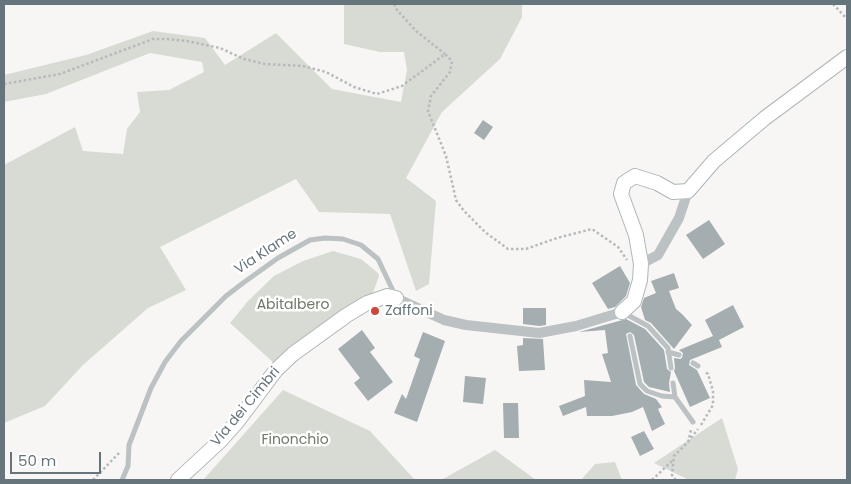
<!DOCTYPE html>
<style>
body{margin:0}
#map{position:relative;width:851px;height:484px;overflow:hidden;background:#f7f6f4;font-family:Poppins,sans-serif}
canvas{display:block}
.frame{position:absolute;inset:0;border:5px solid #66757b;pointer-events:none}
.scale{position:absolute;left:10px;top:452px;width:91px;height:22px;box-sizing:border-box;border:2px solid #66757b;border-top:0;padding-left:6px;font-size:15px;line-height:18px;white-space:nowrap;color:#66757b;-webkit-text-stroke:4px #fff;paint-order:stroke}
</style>
<div id="map">
<canvas width="851" height="484"></canvas>
<div class="frame"></div>
<div class="scale">50 m</div>
</div>
<script>
const context = document.querySelector('canvas').getContext('2d');
context.lineJoin = 'round';
function paint(path, color) { context.fillStyle = color; context.fill(path, 'evenodd'); }
const poly = rows => new Path2D(rows.map(r => 'M' + r).join(''));
function strokePath(path, color, width, dash) { context.strokeStyle = color; context.lineWidth = width; context.lineCap = dash ? 'butt' : 'round'; context.setLineDash(dash || []); context.stroke(path); }
function label(font, color, halo, rows, align = 'center') {
  context.font = font + ' Poppins,sans-serif'; context.lineWidth = 5; context.setLineDash([]); context.textBaseline = 'middle'; context.strokeStyle = halo; context.fillStyle = color; for (const [text, x, y, turn = 0] of rows) {
    context.save(); context.translate(x, y); context.rotate((+turn || 0) * Math.PI / 180); context.textAlign = isNaN(turn) ? turn : align; if (halo) context.strokeText(text, 0, 0); context.fillText(text, 0, 0); context.restore();
  }
}
const green = poly([
 [344,4,522,4,522,17,500,59,442,112,406,178,436,201,429,284,416,291,390,214,319,212,296,179,160,247,186,290,148,308,83,365,45,406,4,423,4,165,75,127,83,151,123,154,127,129,140,112,137,92,169,90,204,72,202,62,150,53,46,94,4,102,4,75,86,55,153,31,205,38,225,65,276,33,332,89,401,102,407,70,404,52,380,52,344,44],
 [333,251,361,259,378,273,379,276,373,293,275,364,230,323,248,301,274,276,303,261],
 [283,390,370,431,415,480,203,480],
 [722,418,738,469,735,480,689,480,654,463],
 [495,450,536,480,441,480],
 [615,462,622,480,581,480,595,464]
]);
const building = poly([
 [483,120,493,127,484,140,474,133],
 [709,220,725,244,703,259,686,235],
 [620,266,630,283,626,296,615,307,608,309,592,283],
 [674,273,679,288,669,291,676,309,682,314,692,325,674,349,651,323,645,320,641,307,644,298,656,293,651,281],
 [733,305,744,327,719,340,722,347,690,360,689,365,697,370,710,398,690,407,674,371,675,368,674,358,680,359,682,358,683,353,679,350,713,336,705,320],
 [523,308,546,308,546,325,539,326,523,324],
 [626,319,645,329,664,350,667,369,671,372,669,383,670,392,649,387,644,382,634,335,630,332,626,334,636,385,644,394,656,399,662,407,658,409,665,424,652,431,643,407,632,412,612,416,587,416,586,407,563,416,559,406,585,396,584,380,611,382,602,354,608,353,605,330,579,332],
 [362,330,375,348,370,352,393,382,368,401,354,383,360,378,338,349],
 [423,332,445,341,417,422,394,413,402,394,406,399,420,359,414,356],
 [523,338,543,339,545,370,519,371,517,346,523,345],
 [465,376,486,378,483,404,463,402],
 [503,403,518,403,519,438,504,438],
 [644,431,654,449,640,456,631,437]
]);
const path = poly([
 [394,4,397,10,416,31,445,54],
 [833,4,847,19],
 [4,84,60,74,153,39,167,39,187,41,220,48,244,59,265,64,303,66,326,72,354,87,377,94,402,86,445,54,452,61,450,72,431,96,428,111,446,156,456,200,464,211,485,232,508,249,526,249,557,238,592,229,618,247,627,260],
 [701,425,713,405,713,391,708,374,704,371],
 [688,442,698,429],
 [93,480,120,452],
 [652,480,672,461],
 [676,480,672,475,674,456,688,442,691,430]
]);
const lane = poly([
 [624,313,648,326,668,348,671,368],
 [630,336,640,384,647,391,662,396,675,397],
 [668,352,679,355],
 [693,363,698,366],
 [673,383,675,397,693,422],
 [122,480,128,466,129,445,151,388,165,362,181,341,226,296,243,283,278,258,310,240,325,238,343,239,361,245,378,259,395,295]
]);
const street = poly([
 [641,264,658,255,679,218,688,191],
 [396,298,444,320,466,325,539,333,576,326,622,312]
]);
const secondary = poly([
 [622,312,634,301,640,280,641,264,636,235,621,194,624,183,635,176,657,183,673,192,688,191,714,161,765,118,847,57],
 [178,480,220,441,237,422,276,370,293,354,347,315,367,303,387,296,396,298]
]);
const markers = [
 [375,311,5,"#cd493e"]
];
const streetNames = [
 ["Via Klame",266,252,-33],
 ["Via dei Cimbri",246,407,-50]
];
const parkNames = [
 ["Abitalbero",293,305],
 ["Finonchio",295,440]
];
const poiNames = [
 ["Zaffoni",385,311]
];
paint(green, '#d7dbd4');
paint(building, '#a4adb0');
strokePath(secondary, '#afb5b8', 16);
strokePath(path, '#b6babc', 2.5, [2.5, 2.5]);
strokePath(lane, '#bcc1c3', 5);
strokePath(street, '#bcc1c3', 10);
strokePath(secondary, '#fff', 14);
for (const [x, y, r, color] of markers) { const dot = new Path2D(); dot.arc(x, y, r, 0, 2 * Math.PI); context.fillStyle = color; context.fill(dot); strokePath(dot, '#fff', 2); }
label('14px', '#66757b', '#fff', streetNames);
label('14px', '#6e7968', '#fff', parkNames);
label('14px', '#66757b', '#fff', poiNames, 'left');
</script>
